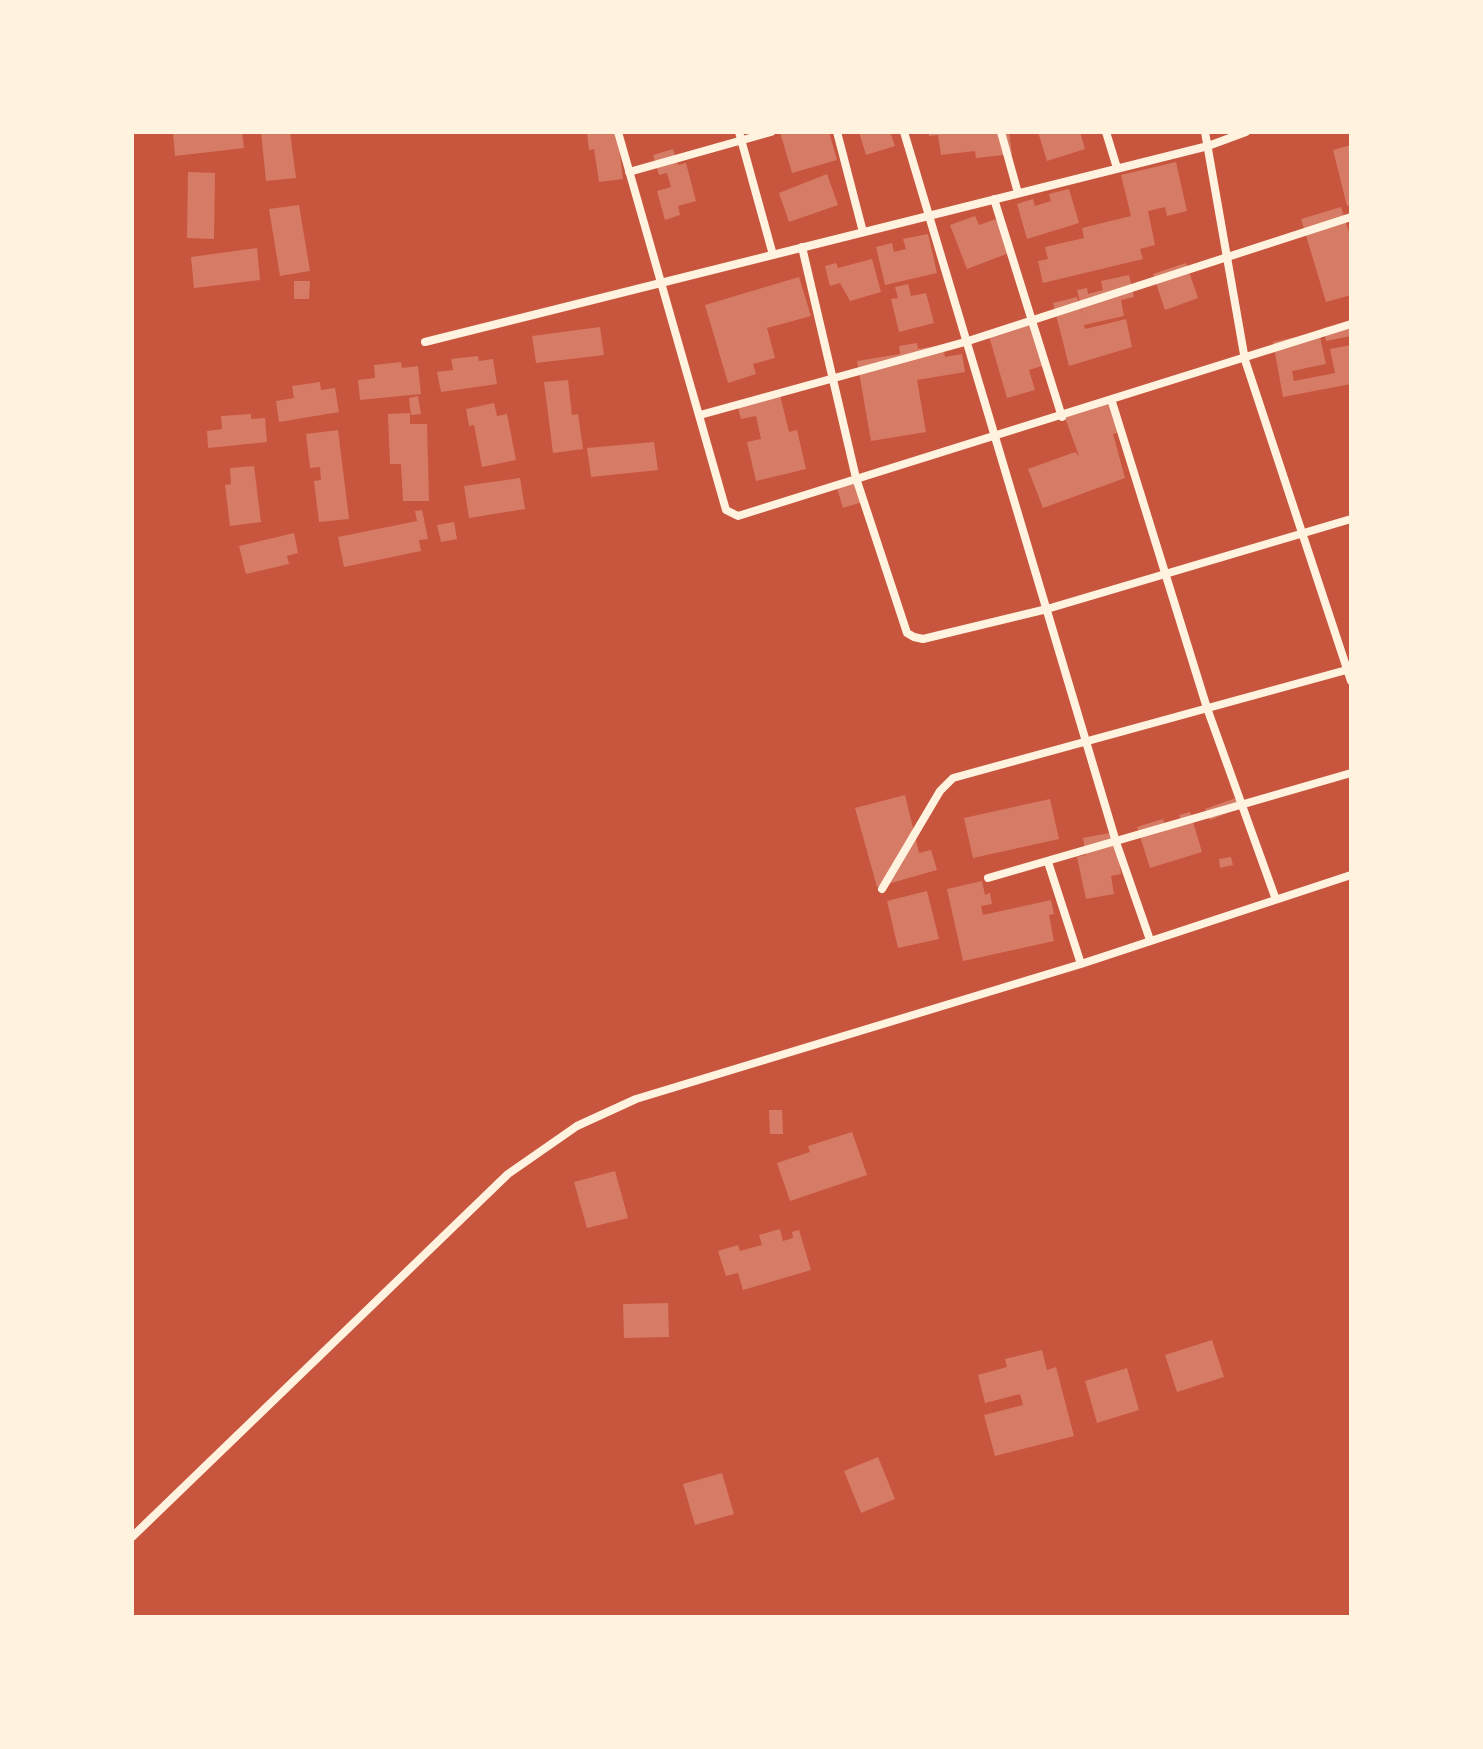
<!DOCTYPE html>
<style>
body{margin:0}
#map{position:relative;width:1483px;height:1749px;overflow:hidden;background:#c8553d;font-family:"Roboto Condensed",sans-serif}
canvas{display:block}
.frame{position:absolute;inset:0;border:134px solid #fff3e0;pointer-events:none}
</style>
<div id="map">
<canvas width="1483" height="1749"></canvas>
<div class="frame"></div>
</div>
<script>
const context = document.querySelector('canvas').getContext('2d');
context.lineJoin = 'round';
function paint(path, color) { context.fillStyle = color; context.fill(path, 'evenodd'); }
const poly = rows => new Path2D(rows.map(r => 'M' + r).join(''));
function strokePath(path, color, width, dash) { context.strokeStyle = color; context.lineWidth = width; context.lineCap = dash ? 'butt' : 'round'; context.setLineDash(dash || []); context.stroke(path); }
const building = poly([
 [173,132,242,132,244,148,175,156],
 [261,132,290,132,296,178,266,181],
 [587,132,617,132,623,179,599,182,594,149,589,150],
 [780,132,829,132,837,160,792,173],
 [859,132,890,132,895,146,866,155],
 [929,132,1009,132,1012,154,976,158,975,151,941,155,938,135,929,136],
 [1038,132,1080,132,1085,149,1047,161],
 [1351,145,1351,205,1347,206,1333,150],
 [673,149,678,165,686,163,696,201,678,206,680,215,665,220,657,191,671,187,667,173,659,175,653,155],
 [1176,162,1187,211,1167,216,1165,207,1148,211,1155,245,1140,249,1143,259,1043,283,1038,261,1048,259,1045,247,1084,238,1082,228,1131,216,1121,175],
 [188,172,215,173,214,239,187,238],
 [827,174,838,205,789,222,779,193],
 [1069,189,1079,223,1027,239,1017,204,1033,199,1035,206,1051,201,1049,194],
 [299,205,310,271,280,276,269,209],
 [1341,207,1351,239,1351,295,1326,302,1301,219],
 [975,216,979,225,996,219,1009,253,967,269,950,225],
 [928,234,937,273,885,285,876,247,892,243,894,252,906,249,903,239],
 [257,248,260,280,194,288,191,257],
 [872,259,881,292,850,301,840,283,830,286,825,266,836,263,838,268],
 [1186,263,1198,298,1165,310,1153,274],
 [1129,275,1134,297,1121,300,1124,316,1084,325,1085,329,1126,319,1132,347,1069,366,1053,303,1077,297,1083,316,1077,290,1087,288,1088,294,1103,290,1101,281],
 [799,277,811,316,767,328,775,358,753,364,756,374,728,383,705,305],
 [294,281,310,281,309,299,294,299],
 [908,284,911,296,926,293,934,323,899,332,891,299,898,298,895,287],
 [1351,322,1351,336,1326,341,1323,328],
 [1033,324,1045,365,1029,370,1035,390,1007,398,989,336],
 [600,327,604,355,536,363,532,336],
 [1319,332,1326,364,1292,371,1294,381,1335,373,1330,349,1351,345,1351,384,1283,397,1273,342],
 [917,343,918,349,943,345,945,357,962,354,965,372,917,380,926,432,871,441,857,361,900,354,899,346],
 [478,356,479,361,493,359,497,384,441,392,437,372,453,370,451,359],
 [401,362,402,368,418,366,421,394,360,400,358,380,375,378,374,365],
 [568,380,572,415,578,414,583,449,553,453,544,382],
 [320,382,321,390,335,388,339,412,279,422,276,401,294,398,292,386],
 [780,395,789,432,797,430,806,469,756,481,747,442,761,439,756,416,741,419,737,405],
 [418,396,421,414,411,415,409,398],
 [1110,396,1123,431,1113,434,1125,478,1043,508,1028,469,1075,452,1079,456,1064,415],
 [494,403,497,416,507,414,516,460,482,467,474,425,469,426,466,409],
 [410,413,410,424,427,424,429,501,403,501,401,464,390,464,388,414],
 [251,414,251,419,265,418,267,442,208,448,207,431,222,429,221,416],
 [338,430,349,519,319,522,314,481,321,480,320,467,310,468,306,434],
 [654,442,658,470,591,477,587,448],
 [254,466,261,522,230,526,225,485,231,484,230,468],
 [520,478,525,509,469,518,464,486],
 [860,480,866,501,843,508,837,488],
 [422,510,428,539,419,540,421,551,344,567,338,537,417,521,415,511],
 [454,522,457,539,441,542,437,525],
 [294,533,298,553,287,556,289,564,246,574,239,546],
 [905,795,919,853,931,850,937,870,877,887,855,808],
 [1236,798,1240,808,1210,820,1205,809],
 [1050,799,1059,839,973,858,964,818],
 [1190,812,1202,852,1150,868,1137,827,1163,819,1166,829,1182,824,1179,815],
 [1115,832,1121,874,1111,876,1114,894,1086,899,1077,857,1086,855,1083,838],
 [1231,857,1233,865,1220,868,1219,859],
 [982,881,985,895,990,893,992,904,981,906,983,915,1051,900,1054,914,1049,915,1054,941,963,961,947,889],
 [927,891,939,939,898,948,887,901],
 [769,1110,782,1110,783,1134,770,1134],
 [852,1132,867,1175,790,1201,777,1163,810,1152,808,1146],
 [615,1171,628,1218,587,1228,574,1182],
 [780,1229,783,1241,793,1238,792,1232,799,1230,811,1270,743,1290,738,1273,726,1276,718,1251,738,1245,740,1251,762,1245,759,1235],
 [668,1303,669,1337,624,1338,623,1304],
 [1212,1340,1224,1377,1177,1392,1165,1355],
 [1042,1350,1047,1370,1056,1367,1074,1436,995,1456,984,1415,1023,1405,1020,1394,985,1403,978,1375,1007,1367,1005,1359],
 [1127,1368,1139,1410,1097,1423,1085,1381],
 [878,1457,895,1499,861,1513,844,1471],
 [722,1473,734,1514,695,1525,683,1484]
]);
const minor = poly([
 [618,132,726,510,738,516,1351,324],
 [739,132,773,255],
 [837,132,863,232],
 [904,132,1116,842,1150,940],
 [1001,132,1018,193],
 [1106,132,1117,168],
 [1205,132,1245,360,1351,681],
 [629,172,771,132],
 [994,199,1062,417],
 [802,247,856,478,907,633,914,637,923,639,1047,609,1351,519],
 [425,342,1208,146,1246,132],
 [1112,402,1207,708,1275,897],
 [700,415,965,342,1351,217],
 [1048,862,1081,964],
 [988,878,1351,773],
 [882,889,940,791,953,778,1350,669],
 [132,1537,508,1174,577,1126,636,1099,1081,964,1351,875]
]);
paint(building, '#d67c66');
strokePath(minor, '#fff3e0', 8);
</script>
